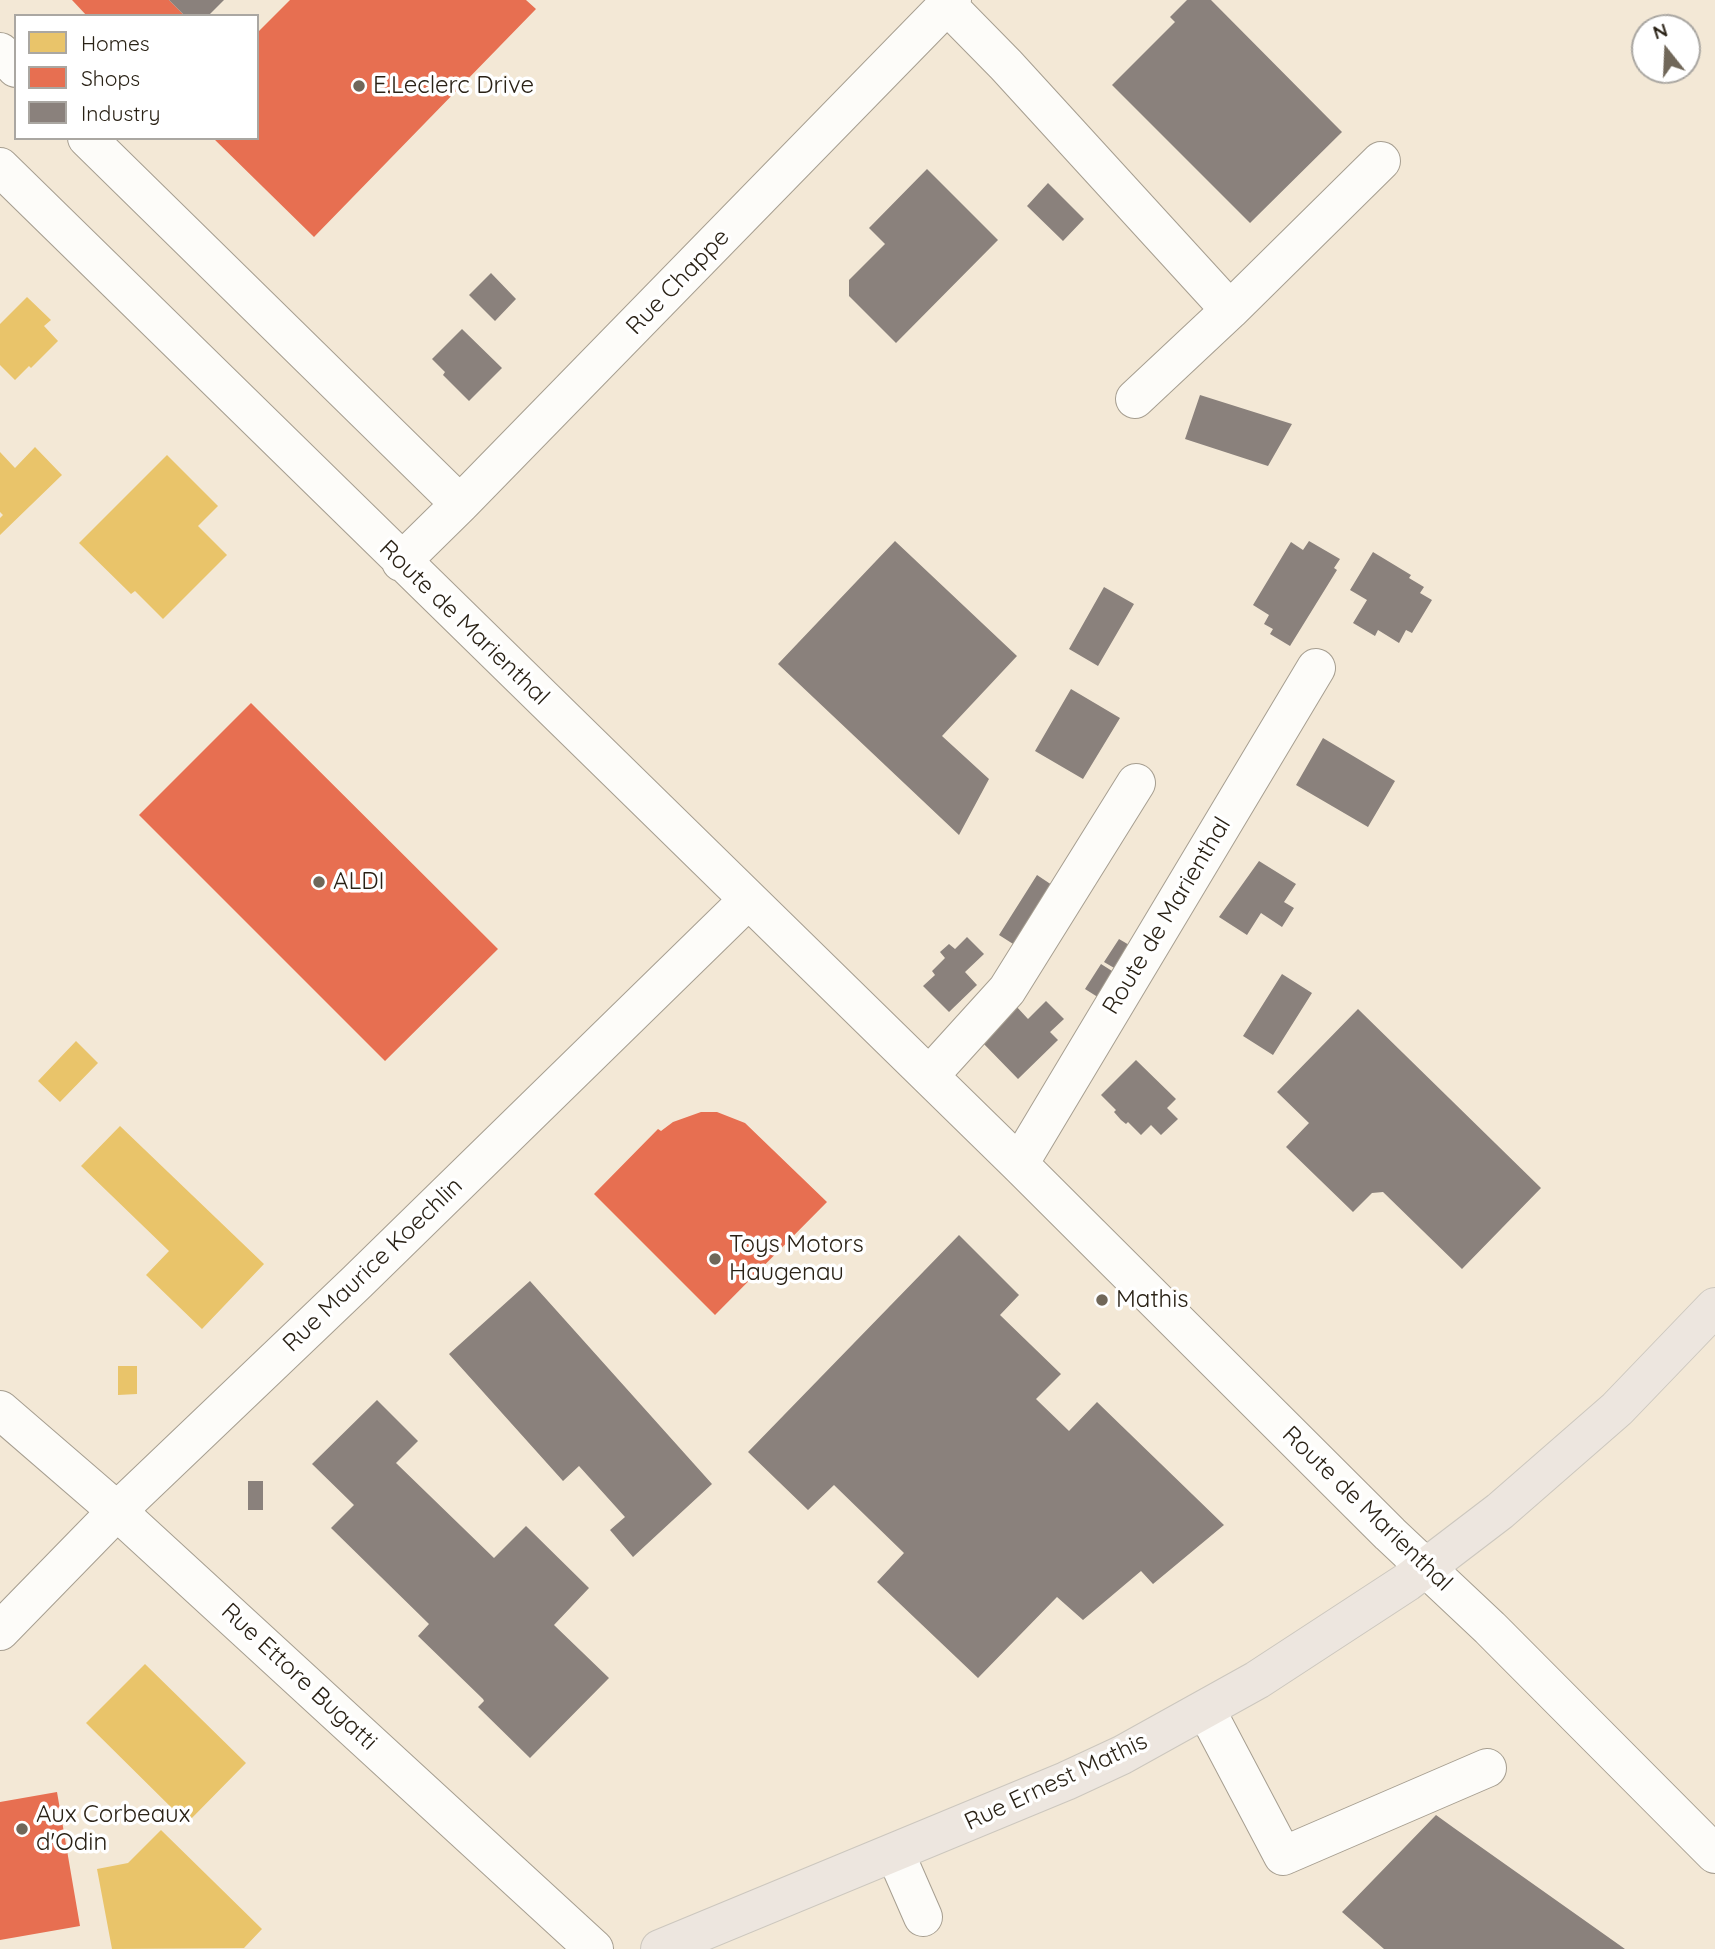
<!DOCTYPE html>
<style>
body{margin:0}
#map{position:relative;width:1715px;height:1949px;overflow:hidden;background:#f3e8d6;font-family:Quicksand,sans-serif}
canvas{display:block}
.legend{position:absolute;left:14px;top:14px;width:245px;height:126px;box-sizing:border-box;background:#fff;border:2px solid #aaa7a2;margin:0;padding:9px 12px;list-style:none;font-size:21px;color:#2a2216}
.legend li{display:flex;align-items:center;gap:14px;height:35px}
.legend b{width:35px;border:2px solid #aaa7a2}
.north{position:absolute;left:1631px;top:14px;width:70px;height:70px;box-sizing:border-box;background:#fff;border:2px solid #aaa7a2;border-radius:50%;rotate:342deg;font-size:19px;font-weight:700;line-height:28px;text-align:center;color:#2a2216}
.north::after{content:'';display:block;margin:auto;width:24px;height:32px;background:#706759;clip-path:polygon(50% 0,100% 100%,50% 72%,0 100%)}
</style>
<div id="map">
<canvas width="1715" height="1949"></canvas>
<ul class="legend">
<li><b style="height:19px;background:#e9c46a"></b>Homes</li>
<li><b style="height:19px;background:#e76f51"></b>Shops</li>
<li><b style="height:19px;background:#8a817c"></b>Industry</li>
</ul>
<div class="north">N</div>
</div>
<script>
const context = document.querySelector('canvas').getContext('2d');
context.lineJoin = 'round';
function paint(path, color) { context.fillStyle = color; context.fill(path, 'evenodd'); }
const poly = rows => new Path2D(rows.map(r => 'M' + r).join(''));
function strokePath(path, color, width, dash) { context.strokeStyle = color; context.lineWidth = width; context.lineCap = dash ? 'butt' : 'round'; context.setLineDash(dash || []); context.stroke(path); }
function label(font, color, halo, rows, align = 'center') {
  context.font = font + ' Quicksand,sans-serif'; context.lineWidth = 7; context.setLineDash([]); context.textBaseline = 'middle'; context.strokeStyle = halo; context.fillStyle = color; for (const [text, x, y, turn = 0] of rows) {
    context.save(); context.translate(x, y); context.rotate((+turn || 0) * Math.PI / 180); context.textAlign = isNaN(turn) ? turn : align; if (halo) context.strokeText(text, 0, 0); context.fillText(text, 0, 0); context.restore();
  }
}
const homes = poly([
 [27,297,51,320,44,326,58,341,31,368,29,366,15,380,0,365,0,324],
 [35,447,62,475,0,535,0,518,3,515,0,512,0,452,15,468],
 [167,455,218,506,198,526,227,555,163,619,135,591,131,594,79,543],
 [76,1041,98,1063,60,1102,38,1081],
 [120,1126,264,1264,202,1329,146,1275,169,1251,81,1166],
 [118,1366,137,1366,137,1394,118,1395],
 [145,1664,246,1763,187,1823,86,1723],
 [161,1830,262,1929,244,1948,112,1949,97,1869,128,1863]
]);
const shops = poly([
 [72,0,169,0,185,16,87,16],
 [290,0,526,0,536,9,314,237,213,138,257,138,257,33],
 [251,703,498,949,385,1061,139,815],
 [701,1112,717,1112,745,1123,827,1202,715,1315,594,1194,658,1129,661,1131,673,1122],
 [57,1792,80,1926,0,1940,0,1802]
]);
const industry = poly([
 [169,0,224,0,208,16,185,16],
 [1187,0,1211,0,1342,132,1250,223,1112,85,1175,22,1170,17],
 [927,169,998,240,896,343,849,296,849,280,885,244,869,228],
 [1048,183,1084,219,1063,241,1027,206],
 [491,273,516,299,495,321,469,295],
 [462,329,502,368,469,401,443,375,445,372,432,359],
 [1200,395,1292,424,1268,466,1185,439],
 [895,541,1017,656,942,736,989,779,959,835,778,664],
 [1309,541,1340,559,1334,568,1337,570,1290,646,1270,634,1273,629,1264,624,1269,615,1253,605,1291,542,1303,550],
 [1373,552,1411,575,1409,578,1424,587,1420,593,1432,600,1412,633,1406,630,1399,643,1378,630,1375,636,1353,623,1367,600,1350,590],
 [1104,587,1134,604,1098,666,1069,649],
 [1071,689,1120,718,1083,779,1035,751],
 [1323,738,1395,781,1368,827,1296,785],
 [1259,861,1296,884,1284,902,1294,908,1282,927,1261,913,1247,935,1219,917],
 [1037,875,1058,889,1021,949,999,935],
 [967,937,984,954,965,972,977,985,949,1012,923,986,935,975,932,971,945,958,940,952,949,944,955,949],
 [1119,939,1136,949,1121,972,1104,962],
 [1101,964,1120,976,1104,1001,1085,989],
 [1282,974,1312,993,1273,1055,1243,1036],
 [1046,1001,1064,1019,1050,1032,1058,1040,1018,1079,981,1041,1016,1006,1028,1019],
 [1358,1009,1541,1188,1462,1269,1383,1192,1372,1193,1353,1212,1286,1147,1309,1123,1277,1092],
 [1136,1060,1176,1099,1167,1108,1178,1119,1161,1135,1151,1125,1141,1135,1128,1122,1126,1124,1121,1120,1114,1112,1116,1110,1101,1095],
 [959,1235,1019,1295,1000,1315,1061,1374,1036,1399,1069,1431,1097,1402,1224,1525,1153,1584,1141,1571,1083,1620,1057,1597,978,1678,877,1582,904,1553,834,1485,808,1510,748,1452],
 [530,1281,712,1484,633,1557,610,1530,625,1517,579,1466,563,1481,449,1354],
 [377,1400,418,1441,396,1463,494,1558,526,1526,589,1588,554,1625,609,1678,530,1758,478,1707,484,1701,483,1699,418,1636,429,1624,331,1528,354,1505,312,1464],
 [248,1481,263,1481,263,1510,248,1510],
 [1436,1815,1454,1828,1625,1949,1384,1949,1342,1912]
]);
const minor = poly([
 [947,5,1006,65,1230,310,1381,161],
 [0,52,16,68],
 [87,138,460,504],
 [0,167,1019,1164,1390,1534,1490,1628,1715,1854],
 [1135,399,1230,310],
 [401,562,460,504,952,0],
 [929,1076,1007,990,1136,783],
 [1019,1164,1316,668],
 [0,1410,117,1511,594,1949],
 [0,1631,117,1511,357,1282,748,900],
 [1206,1710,1283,1856,1487,1768],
 [895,1853,923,1917]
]);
const major = poly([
 [660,1949,1066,1781,1122,1755,1257,1680,1407,1582,1500,1511,1617,1409,1715,1307]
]);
const markers = [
 [359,86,7,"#706759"],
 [319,882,7,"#706759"],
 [715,1259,7,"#706759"],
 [1102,1300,7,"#706759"],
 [22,1829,7,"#706759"]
];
const poiNames = [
 ["E.Leclerc Drive",373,86],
 ["ALDI",333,882],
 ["Toys Motors",729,1245],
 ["Haugenau",729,1273],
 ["Mathis",1116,1300],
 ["Aux Corbeaux",36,1815],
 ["d'Odin",36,1843]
];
const streetNames = [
 ["Rue Chappe",678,282,-46],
 ["Route de Marienthal",464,623,44],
 ["Route de Marienthal",1167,916,-59],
 ["Rue Maurice Koechlin",373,1265,-44],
 ["Route de Marienthal",1367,1509,44],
 ["Rue Ettore Bugatti",299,1677,43],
 ["Rue Ernest Mathis",1056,1782,-25]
];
paint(homes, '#e9c46a');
paint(shops, '#e76f51');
paint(industry, '#8a817c');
strokePath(minor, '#a69e90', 40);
strokePath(major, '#ccc7be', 40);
strokePath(minor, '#fdfcf9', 38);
strokePath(major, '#ede6df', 38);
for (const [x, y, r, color] of markers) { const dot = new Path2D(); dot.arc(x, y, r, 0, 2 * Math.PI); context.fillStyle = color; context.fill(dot); strokePath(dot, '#fff', 2.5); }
label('24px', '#2a2216', '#fff', poiNames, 'left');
label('24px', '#2a2216', '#fff', streetNames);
</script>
